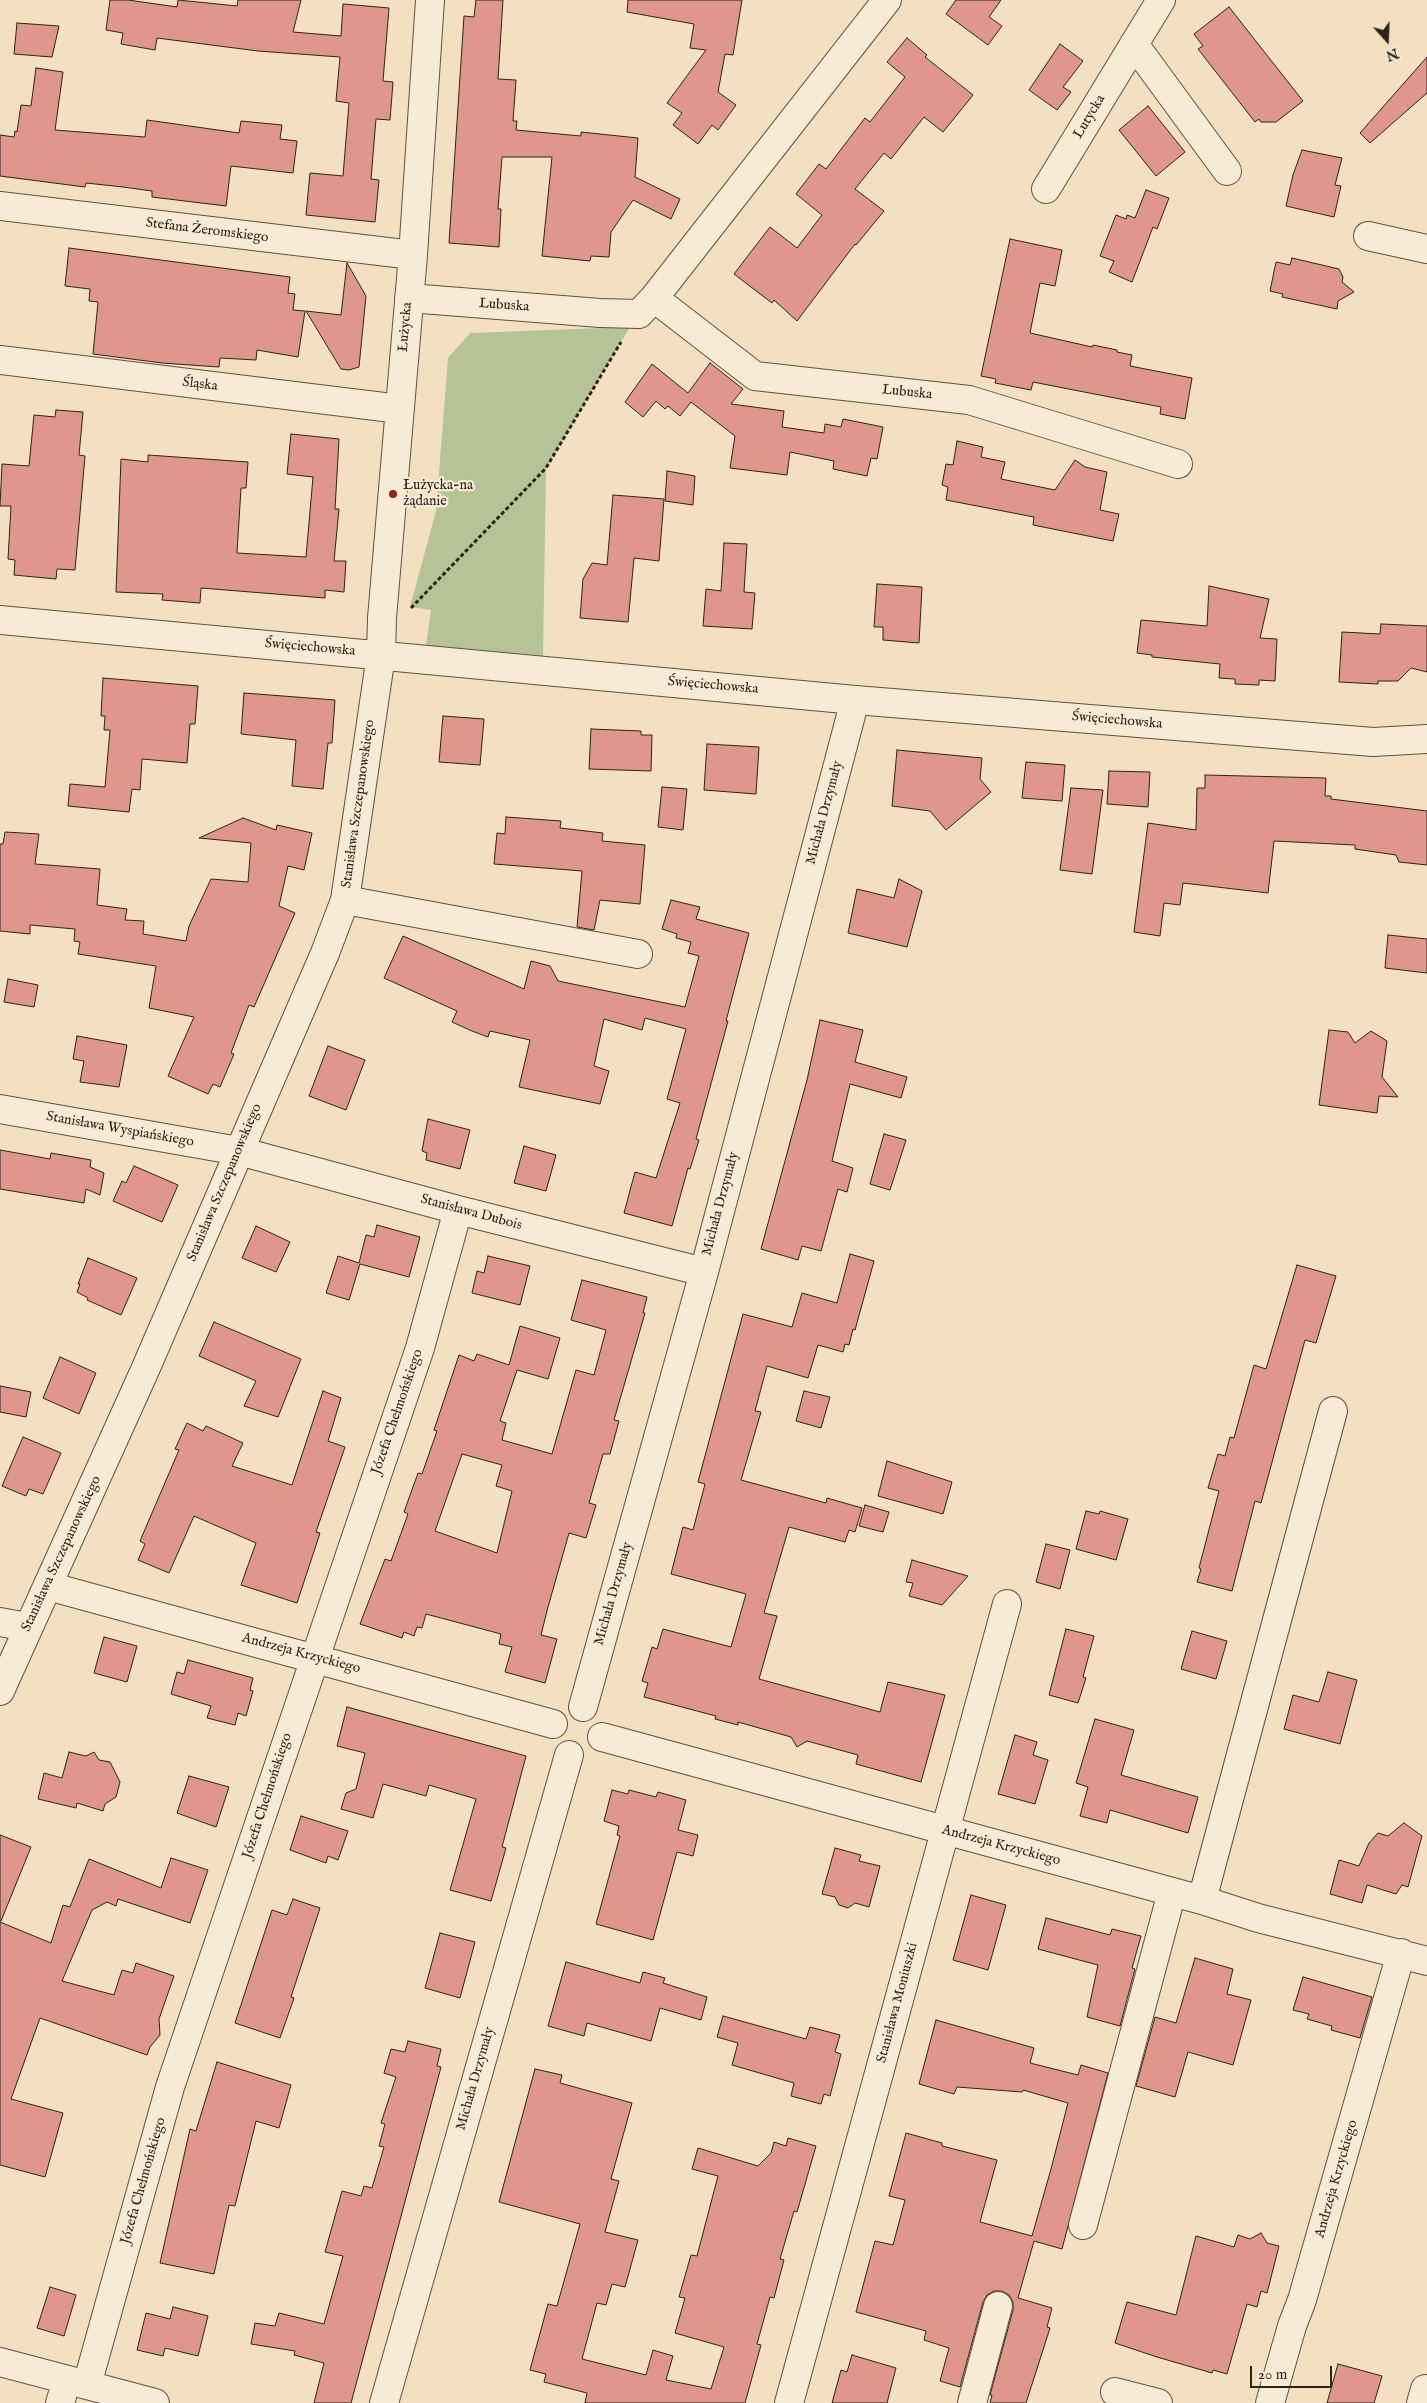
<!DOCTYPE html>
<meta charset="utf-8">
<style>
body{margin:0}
#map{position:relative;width:1427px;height:2403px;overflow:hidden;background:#f3e0c0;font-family:"IM FELL English",serif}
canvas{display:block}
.north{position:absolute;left:1362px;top:15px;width:50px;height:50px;-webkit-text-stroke:4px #f7ebd6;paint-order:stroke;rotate:160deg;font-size:14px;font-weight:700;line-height:20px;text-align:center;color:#2e2319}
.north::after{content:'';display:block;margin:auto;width:18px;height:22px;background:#2e2319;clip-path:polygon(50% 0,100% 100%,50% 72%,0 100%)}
.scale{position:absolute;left:1250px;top:2366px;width:82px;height:22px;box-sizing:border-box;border:2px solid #2e2319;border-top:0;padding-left:6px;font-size:15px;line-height:18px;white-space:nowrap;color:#2e2319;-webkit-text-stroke:4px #f7ebd6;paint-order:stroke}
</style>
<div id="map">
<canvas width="1427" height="2403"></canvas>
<div class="north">N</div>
<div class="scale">20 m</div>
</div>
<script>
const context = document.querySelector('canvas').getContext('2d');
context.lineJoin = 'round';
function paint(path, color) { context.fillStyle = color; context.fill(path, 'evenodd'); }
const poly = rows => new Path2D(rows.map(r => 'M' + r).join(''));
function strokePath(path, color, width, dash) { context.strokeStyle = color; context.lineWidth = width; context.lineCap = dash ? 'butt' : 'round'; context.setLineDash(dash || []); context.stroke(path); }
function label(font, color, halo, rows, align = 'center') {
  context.font = font + ' "IM FELL English",serif'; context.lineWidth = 4.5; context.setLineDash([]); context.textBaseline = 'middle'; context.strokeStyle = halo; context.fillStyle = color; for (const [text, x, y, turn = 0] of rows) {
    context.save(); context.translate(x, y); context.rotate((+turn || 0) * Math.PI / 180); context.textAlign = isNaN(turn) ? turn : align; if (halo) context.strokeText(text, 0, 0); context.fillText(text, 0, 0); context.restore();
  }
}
const green = poly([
 [630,327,546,468,543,656,426,645,431,610,410,607,436,511,448,358,470,333]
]);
const building = poly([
 [110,0,128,0,177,7,178,0,237,6,238,0,301,0,293,32,341,36,343,4,389,8,383,81,393,82,390,120,376,119,371,179,379,180,375,222,306,215,310,173,343,176,349,103,336,101,340,57,258,51,157,38,155,50,121,44,123,33,106,30,110,0],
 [476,0,503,0,498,79,516,80,513,121,517,121,516,130,581,136,581,132,638,138,635,177,680,199,671,219,633,200,611,232,609,257,591,256,590,261,542,256,552,157,502,157,498,209,501,209,499,247,449,243,464,16,474,17,476,0],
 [628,0,742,0,733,55,725,54,718,92,736,105,718,130,712,125,698,144,673,125,682,113,667,103,706,50,690,48,694,24,627,12,628,0],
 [956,0,1001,0,989,17,1002,26,988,45,946,14,956,0],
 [1229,7,1303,101,1276,122,1261,122,1259,119,1255,122,1198,49,1203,46,1194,34,1229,7],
 [17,23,59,26,52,57,14,54,17,23],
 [907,38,927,55,925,57,973,95,943,132,924,117,891,159,884,153,855,189,884,211,856,245,855,244,797,321,774,300,772,303,734,274,770,227,797,248,822,215,796,194,819,164,826,169,865,118,870,122,905,77,887,62,907,38],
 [1060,44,1083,61,1063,87,1071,92,1057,110,1029,90,1060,44],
 [1427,57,1427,93,1370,143,1360,133,1427,57],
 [36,68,63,72,55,130,145,137,147,120,239,133,241,121,282,125,280,139,297,141,293,173,231,166,226,206,152,197,152,191,123,187,86,183,85,187,0,176,0,135,14,137,15,131,17,132,21,105,31,106,36,68],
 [1148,106,1185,152,1156,176,1119,130,1148,106],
 [1302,150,1342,158,1335,185,1341,186,1334,217,1286,206,1293,175,1302,150],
 [1146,190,1169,198,1157,229,1153,227,1132,282,1109,272,1114,261,1100,256,1116,215,1126,219,1127,215,1135,218,1146,190],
 [1010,239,1062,250,1055,286,1040,283,1030,333,1092,347,1093,345,1117,350,1117,352,1132,355,1130,366,1192,378,1185,419,1160,414,1161,407,1033,382,1031,390,995,383,996,379,981,376,1010,239],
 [69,248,290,277,288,293,295,294,293,310,305,311,298,357,257,350,256,360,220,358,219,367,162,363,93,354,98,302,89,301,90,289,65,286,69,248],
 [1292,258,1339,269,1343,277,1342,282,1354,292,1338,301,1337,309,1282,297,1283,294,1270,291,1276,262,1290,265,1292,258],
 [347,263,366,296,359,367,349,370,341,369,306,311,341,315,347,263],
 [710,363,743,389,731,404,784,411,782,427,824,433,825,424,841,427,843,419,883,427,877,459,871,458,867,476,833,469,834,461,790,452,787,475,730,468,735,436,691,402,680,416,668,406,665,409,656,401,643,417,625,402,652,364,688,393,710,363],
 [56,410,83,412,79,455,85,456,75,570,57,569,56,579,14,575,15,560,8,559,11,506,0,506,2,464,29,466,34,415,55,417,56,410],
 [291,434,339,439,335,509,339,509,334,561,346,561,344,592,325,590,325,598,201,588,200,603,162,600,163,594,116,592,121,459,148,462,148,455,248,462,246,488,241,488,237,553,306,557,313,477,287,474,291,434],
 [957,441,983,447,981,457,1005,462,1001,479,1055,490,1075,460,1085,467,1107,472,1100,510,1119,514,1113,541,1033,525,1034,517,946,500,948,487,942,485,946,464,953,465,957,441],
 [667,471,695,476,693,505,665,501,667,471],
 [613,495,664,499,659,561,634,558,628,622,580,618,583,579,592,563,607,565,613,495],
 [724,543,747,544,744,592,755,593,752,629,703,626,706,589,721,591,724,543],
 [877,584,922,587,919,643,883,640,883,627,874,627,877,584],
 [1209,586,1269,599,1260,638,1277,639,1275,681,1259,680,1259,685,1235,684,1235,679,1219,678,1220,664,1152,657,1152,655,1137,653,1141,620,1207,626,1209,586],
 [1381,624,1427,626,1427,672,1411,668,1398,681,1378,681,1378,684,1339,682,1342,632,1380,634,1381,624],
 [103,678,198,686,195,724,190,724,187,763,142,759,140,790,132,789,129,812,68,806,70,784,105,787,110,730,104,730,105,716,101,716,103,678],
 [244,693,335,700,332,743,328,743,323,789,292,786,296,740,241,734,244,693],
 [443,716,484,719,480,765,439,762,443,716],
 [591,729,641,731,641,735,652,735,651,771,589,769,591,729],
 [707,744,759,747,756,794,704,790,707,744],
 [897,750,982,758,980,779,991,792,946,830,930,811,892,806,897,750],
 [1026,762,1065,765,1062,801,1022,798,1026,762],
 [1109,771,1150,772,1148,807,1107,804,1109,771],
 [1205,775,1326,778,1325,796,1331,796,1331,799,1427,811,1427,865,1399,862,1396,855,1355,849,1355,845,1274,841,1268,893,1183,883,1180,905,1164,903,1160,936,1134,932,1148,823,1196,830,1197,788,1205,788,1205,775],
 [662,787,687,789,683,830,658,827,662,787],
 [1071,788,1103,790,1092,874,1060,870,1071,788],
 [506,817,561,821,560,828,603,833,602,841,645,845,640,904,600,900,594,930,577,927,582,871,494,864,497,833,505,834,506,817],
 [243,818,276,830,277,825,312,833,304,870,288,866,279,906,295,913,254,1007,249,1005,231,1053,234,1054,220,1087,213,1084,208,1094,168,1076,194,1017,149,1008,156,966,78,954,80,942,74,941,75,929,30,925,30,934,0,931,0,844,3,844,5,832,39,834,35,864,100,869,97,905,127,909,125,920,144,921,143,934,186,941,189,926,211,879,248,882,251,843,199,838,243,818],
 [899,879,922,891,907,947,848,933,857,889,894,898,899,879],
 [671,900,700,907,696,919,749,933,726,1021,728,1021,696,1139,699,1140,690,1169,688,1168,672,1226,624,1213,635,1172,656,1178,680,1103,667,1099,686,1029,645,1018,642,1030,604,1019,594,1066,609,1071,600,1104,519,1087,530,1040,490,1031,488,1037,472,1031,452,1022,457,1011,384,978,403,936,524,989,531,961,550,966,558,981,685,1007,699,956,688,953,691,942,676,938,677,934,662,929,671,900],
 [1388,935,1427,939,1427,973,1385,968,1388,935],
 [8,979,38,985,34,1007,4,1002,8,979],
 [820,1020,863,1030,855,1062,907,1077,901,1098,850,1084,832,1161,853,1168,847,1192,838,1189,821,1251,802,1246,798,1260,761,1249,807,1080,820,1020],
 [1329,1030,1348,1032,1355,1043,1371,1031,1387,1041,1382,1077,1398,1097,1379,1096,1377,1113,1319,1105,1329,1030],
 [77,1036,127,1045,119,1087,80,1082,84,1061,73,1059,77,1036],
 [328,1046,365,1060,346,1110,309,1096,328,1046],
 [428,1119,470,1130,460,1169,426,1160,427,1153,422,1151,428,1119],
 [884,1134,906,1140,890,1190,870,1184,884,1134],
 [524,1146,556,1155,546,1191,514,1183,524,1146],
 [0,1150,50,1159,51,1153,91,1160,90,1167,104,1173,100,1195,86,1189,84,1203,0,1189,0,1150],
 [134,1166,178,1185,162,1222,113,1201,122,1181,126,1183,134,1166],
 [377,1225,420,1237,409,1277,360,1264,349,1300,326,1293,338,1256,359,1263,366,1235,374,1237,377,1225],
 [256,1226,290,1242,276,1272,242,1258,256,1226],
 [850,1254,874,1261,855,1330,853,1329,849,1345,845,1344,843,1352,818,1345,808,1378,767,1366,755,1411,761,1412,741,1480,826,1503,827,1498,862,1508,855,1532,849,1530,845,1542,789,1527,764,1613,777,1616,759,1679,880,1712,888,1682,945,1695,921,1782,856,1764,858,1755,807,1741,797,1747,791,1737,738,1722,738,1725,715,1719,716,1716,644,1697,648,1683,642,1681,648,1661,652,1647,657,1649,663,1629,731,1647,746,1594,671,1574,683,1527,693,1530,705,1484,698,1482,743,1314,792,1327,802,1293,837,1303,850,1254],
 [488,1256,530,1266,520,1305,472,1293,477,1271,484,1273,488,1256],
 [88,1258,137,1278,121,1315,87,1300,88,1298,77,1292,80,1284,78,1284,88,1258],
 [1297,1265,1336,1276,1316,1343,1305,1340,1261,1503,1255,1501,1232,1591,1197,1582,1201,1569,1199,1568,1219,1491,1208,1488,1218,1454,1225,1456,1230,1437,1234,1438,1254,1365,1266,1369,1297,1265],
 [582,1280,647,1297,643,1313,645,1313,614,1420,619,1421,610,1454,603,1454,589,1503,596,1505,586,1538,569,1533,548,1607,541,1635,557,1639,545,1683,505,1672,512,1647,499,1644,501,1634,426,1614,422,1628,417,1627,414,1636,404,1632,402,1638,360,1624,385,1559,391,1561,408,1514,404,1512,418,1473,422,1474,437,1431,434,1430,459,1355,474,1361,477,1354,509,1365,520,1326,560,1338,548,1379,517,1370,500,1421,506,1423,502,1440,552,1454,576,1370,594,1375,606,1330,571,1320,582,1280],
 [462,1454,502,1465,496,1486,512,1491,497,1553,435,1531,462,1454],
 [214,1322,301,1359,278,1417,244,1406,256,1381,199,1356,214,1322],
 [60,1357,96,1373,79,1414,43,1398,60,1357],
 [0,1386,31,1392,26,1417,0,1412,0,1386],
 [323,1391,341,1398,328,1441,345,1447,316,1532,320,1533,297,1603,241,1585,256,1543,194,1516,169,1573,138,1560,145,1544,140,1541,179,1450,175,1449,187,1423,203,1431,206,1426,243,1443,232,1466,292,1485,323,1391],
 [804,1391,830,1397,821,1428,796,1421,804,1391],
 [23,1437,61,1453,43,1494,29,1489,26,1496,2,1486,23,1437],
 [887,1461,952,1482,943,1514,878,1496,887,1461],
 [865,1505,889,1512,883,1532,859,1526,865,1505],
 [1086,1511,1099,1514,1100,1511,1128,1519,1116,1560,1076,1549,1086,1511],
 [1046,1544,1070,1550,1060,1589,1036,1582,1046,1544],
 [912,1560,968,1576,942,1605,909,1596,913,1583,906,1582,912,1560],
 [1066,1629,1094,1636,1083,1677,1086,1678,1078,1703,1049,1695,1066,1629],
 [1192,1631,1227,1641,1216,1679,1181,1669,1192,1631],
 [104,1637,137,1646,127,1682,94,1673,104,1637],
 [188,1660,253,1678,250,1690,253,1691,246,1716,238,1713,235,1725,207,1718,211,1706,171,1694,177,1672,184,1674,188,1660],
 [1328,1672,1357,1680,1340,1744,1284,1729,1293,1695,1319,1702,1328,1672],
 [347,1707,526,1756,502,1847,506,1848,491,1901,450,1890,476,1799,429,1785,426,1796,383,1784,373,1818,341,1809,346,1793,356,1789,365,1753,337,1746,347,1707],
 [1095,1719,1134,1730,1121,1775,1198,1797,1188,1833,1110,1810,1107,1823,1080,1816,1088,1787,1076,1783,1095,1719],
 [1015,1735,1037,1742,1033,1755,1048,1760,1035,1804,998,1794,1015,1735],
 [69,1752,86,1756,94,1752,99,1760,110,1762,120,1782,116,1797,105,1804,103,1811,77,1803,76,1808,38,1799,44,1773,62,1778,69,1752],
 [189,1776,229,1787,216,1827,177,1813,189,1776],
 [612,1790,628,1794,629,1790,656,1797,658,1792,686,1800,678,1830,698,1835,693,1856,677,1852,653,1940,596,1924,620,1836,617,1835,619,1826,604,1821,612,1790],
 [301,1816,348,1831,338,1860,328,1856,326,1863,290,1850,301,1816],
 [1404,1823,1422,1836,1408,1887,1402,1885,1396,1894,1367,1885,1362,1903,1330,1894,1339,1860,1359,1866,1369,1843,1378,1833,1388,1836,1404,1823],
 [0,1835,31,1847,1,1921,0,1921,0,1835],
 [835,1848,861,1855,859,1861,880,1866,869,1907,855,1903,848,1908,839,1905,835,1897,822,1894,835,1848],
 [171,1858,208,1870,190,1923,118,1899,116,1906,107,1902,92,1910,62,1981,114,1995,122,1970,133,1973,136,1963,174,1976,159,2019,160,2035,150,2047,147,2055,40,2018,11,2099,63,2113,45,2177,0,2165,0,1922,51,1943,63,1905,70,1907,89,1859,161,1888,171,1858],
 [971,1895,1006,1905,988,1970,953,1960,971,1895],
 [293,1899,320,1908,291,1997,294,1998,280,2038,235,2023,272,1910,287,1915,293,1899],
 [1046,1918,1110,1935,1112,1929,1141,1936,1132,1968,1135,1969,1120,2026,1087,2017,1098,1965,1038,1949,1046,1918],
 [440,1933,475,1942,460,1998,425,1988,440,1933],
 [1195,1958,1233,1969,1227,1994,1251,2000,1233,2065,1188,2052,1175,2097,1136,2086,1155,2017,1176,2023,1195,1958],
 [566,1962,640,1983,643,1972,665,1978,663,1983,707,1997,701,2020,660,2008,651,2041,587,2023,584,2036,548,2026,566,1962],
 [1303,1977,1372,1997,1360,2038,1331,2030,1332,2026,1307,2019,1309,2014,1293,2010,1303,1977],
 [723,2016,806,2039,810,2027,840,2035,835,2052,841,2054,830,2096,824,2094,821,2104,791,2096,794,2083,732,2065,738,2043,717,2037,723,2016],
 [936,2020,1034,2048,1030,2063,1078,2075,1081,2065,1108,2073,1062,2249,1034,2241,1018,2298,1052,2308,1047,2327,1050,2328,1026,2403,990,2403,992,2395,990,2395,1013,2310,1013,2302,1009,2295,1002,2291,994,2291,987,2295,983,2302,960,2387,940,2381,949,2348,924,2340,926,2331,856,2312,875,2241,893,2245,905,2200,889,2196,906,2133,942,2143,942,2146,997,2160,980,2222,1032,2236,1051,2169,1068,2103,1023,2090,1022,2092,957,2087,954,2094,919,2084,936,2020],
 [408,2041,441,2049,437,2066,441,2067,351,2403,314,2403,324,2363,294,2355,295,2351,251,2344,255,2323,275,2326,279,2313,324,2324,343,2256,325,2252,342,2191,361,2196,364,2186,372,2188,384,2147,379,2146,385,2124,381,2123,396,2077,384,2073,391,2049,405,2052,408,2041],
 [217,2062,291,2085,279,2128,256,2121,235,2206,229,2205,214,2274,160,2263,190,2129,196,2131,217,2062],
 [535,2069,562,2075,560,2083,632,2103,611,2179,619,2181,605,2232,638,2240,625,2287,612,2284,606,2305,597,2303,582,2359,646,2375,653,2350,673,2356,666,2380,711,2389,724,2347,675,2333,685,2298,679,2297,691,2255,697,2256,718,2176,692,2169,698,2148,758,2166,771,2153,774,2142,786,2146,788,2138,816,2146,797,2212,794,2211,780,2259,784,2260,774,2298,770,2297,757,2344,761,2345,745,2403,585,2403,587,2393,544,2382,546,2374,530,2370,548,2304,557,2306,580,2224,499,2202,535,2069],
 [1261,2233,1267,2243,1279,2246,1267,2293,1261,2291,1257,2307,1247,2304,1227,2374,1213,2370,1212,2373,1157,2357,1115,2343,1127,2302,1176,2315,1196,2236,1234,2247,1238,2235,1250,2239,1261,2233],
 [50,2287,76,2295,64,2336,37,2328,50,2287],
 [173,2307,208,2316,198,2356,165,2348,163,2356,137,2350,146,2313,170,2319,173,2307],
 [852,2355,896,2368,887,2403,832,2403,841,2370,847,2372,852,2355],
 [1338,2364,1382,2376,1374,2403,1327,2403,1338,2364]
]);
const path = poly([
 [411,608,546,468,621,342]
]);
const minor = poly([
 [1134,44,1227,171],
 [1046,189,1161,0],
 [0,206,413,255],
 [1368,236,1427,249],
 [409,298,600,313,639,314,654,298,887,0],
 [654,298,755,376,969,400,1178,464],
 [0,360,400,409],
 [0,620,855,700,1373,742,1427,739],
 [345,900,638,954],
 [0,1109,239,1151,458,1210,704,1272],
 [48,1586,553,1724],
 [0,1622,27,1627],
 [0,1691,145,1370,325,953,345,900,381,655,382,618,413,255,430,0],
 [583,1707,704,1272,855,700],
 [602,1737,1202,1900,1258,1918,1427,1961],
 [1202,1900,1333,1411],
 [1083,2225,1172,1892],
 [0,2362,155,2403],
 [87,2385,170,2087,420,1348,458,1210],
 [1115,2392,1158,2403],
 [60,2403,67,2380],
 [384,2403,569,1755],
 [789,2403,1007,1604],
 [972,2403,998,2306],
 [1270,2403,1292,2326,1302,2300,1401,1953],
 [1421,2403,1425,2389]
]);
const markers = [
 [393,494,5,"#8f2418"]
];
const streetNames = [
 ["Lutycka",1090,117,-59],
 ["Stefana Żeromskiego",207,231,7],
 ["Lubuska",504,306,4],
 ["Łużycka",406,327,-85],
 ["Śląska",200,385,7],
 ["Lubuska",907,393,6],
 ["Święciechowska",310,648,5],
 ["Święciechowska",713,686,5],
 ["Święciechowska",1117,721,5],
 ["Stanisława Szczepanowskiego",359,804,-82],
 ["Michała Drzymały",825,813,-75],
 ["Stanisława Wyspiańskiego",120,1130,10],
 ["Stanisława Szczepanowskiego",225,1183,-67],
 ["Michała Drzymały",721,1204,-75],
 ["Stanisława Dubois",471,1213,15],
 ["Józefa Chełmońskiego",398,1412,-71],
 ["Stanisława Szczepanowskiego",62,1554,-65],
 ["Michała Drzymały",614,1594,-74],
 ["Andrzeja Krzyckiego",301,1654,15],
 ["Józefa Chełmońskiego",268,1796,-72],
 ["Andrzeja Krzyckiego",1001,1846,15],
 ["Stanisława Moniuszki",898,2003,-75],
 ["Michała Drzymały",476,2079,-74],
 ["Andrzeja Krzyckiego",1337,2179,-74],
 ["Józefa Chełmońskiego",144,2181,-74]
];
const poiNames = [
 ["Łużycka-na",403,486],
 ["żądanie",403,502]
];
paint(green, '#b6c396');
paint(building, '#df968c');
strokePath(building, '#2e2319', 1);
strokePath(minor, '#5f5243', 30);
strokePath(path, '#2e2319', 3, [4, 2.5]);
strokePath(minor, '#f7ebd6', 28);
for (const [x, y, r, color] of markers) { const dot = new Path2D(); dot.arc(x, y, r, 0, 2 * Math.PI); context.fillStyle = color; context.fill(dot); strokePath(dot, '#f7ebd6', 2); }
label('14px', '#2e2319', '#f7ebd6', streetNames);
label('14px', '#2e2319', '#f7ebd6', poiNames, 'left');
</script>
